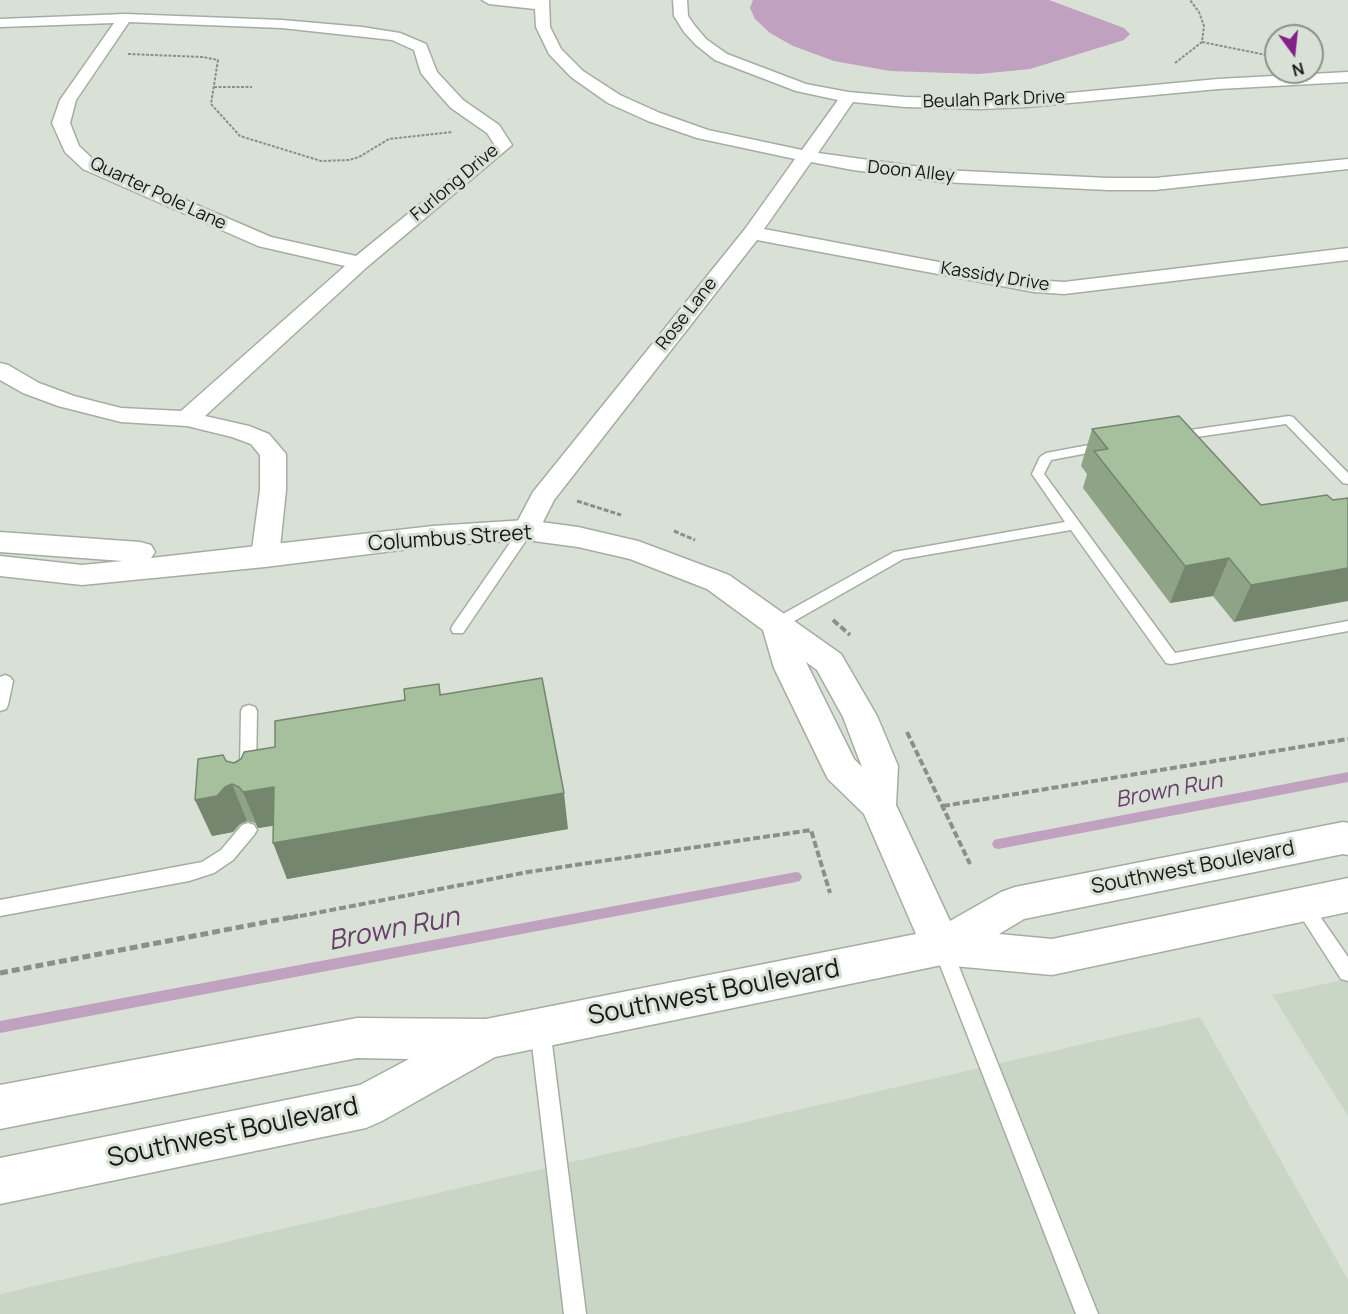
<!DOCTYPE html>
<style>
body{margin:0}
#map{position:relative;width:1348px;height:1314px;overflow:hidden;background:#d9e1d6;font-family:Manrope,sans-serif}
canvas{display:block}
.north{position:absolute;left:1264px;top:24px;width:60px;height:60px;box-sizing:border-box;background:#d9e1d6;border:2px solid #8b9189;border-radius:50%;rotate:165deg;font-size:16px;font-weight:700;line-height:24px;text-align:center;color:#161915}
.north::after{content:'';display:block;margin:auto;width:21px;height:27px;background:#84208a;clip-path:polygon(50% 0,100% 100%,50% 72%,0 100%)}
</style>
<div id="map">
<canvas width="1348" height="1314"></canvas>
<div class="north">N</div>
</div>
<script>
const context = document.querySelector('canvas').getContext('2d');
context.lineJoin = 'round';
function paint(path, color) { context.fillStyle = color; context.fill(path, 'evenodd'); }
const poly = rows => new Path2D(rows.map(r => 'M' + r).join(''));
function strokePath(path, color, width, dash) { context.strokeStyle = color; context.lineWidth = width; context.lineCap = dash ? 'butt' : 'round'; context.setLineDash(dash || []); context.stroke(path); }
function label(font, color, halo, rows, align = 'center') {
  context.font = font + ' Manrope,sans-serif'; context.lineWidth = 6; context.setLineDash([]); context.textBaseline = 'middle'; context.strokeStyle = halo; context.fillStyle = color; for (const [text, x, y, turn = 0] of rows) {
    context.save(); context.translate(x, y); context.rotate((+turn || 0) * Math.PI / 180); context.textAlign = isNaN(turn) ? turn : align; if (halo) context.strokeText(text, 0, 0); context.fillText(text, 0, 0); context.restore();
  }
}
const built = poly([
 [1348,979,1348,1116,1272,995],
 [1200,1017,1348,1280,1348,1314,0,1314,0,1294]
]);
const water = poly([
 [753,0,1049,0,1124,28,1130,34,1124,40,1030,69,979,74,890,71,834,61,793,46,770,33,755,19,750,8]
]);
const stream = poly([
 [1348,772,1348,782,998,849,994,848,992,844,994,840,998,839,1348,772],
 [796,872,800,873,802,877,800,881,796,882,0,1033,0,1021,796,872]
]);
const pathFar3 = poly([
 [1202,42,1266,55],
 [128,54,203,57,218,60,211,104,240,136,321,161,349,160,359,157,389,139,452,132],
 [1175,63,1202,42,1204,26,1199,12,1190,0],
 [214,87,252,87]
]);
const pathFar2 = poly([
 [577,501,621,515],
 [674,531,695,540]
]);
const pathFar1 = poly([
 [833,620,850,635],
 [907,732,970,864],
 [943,806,1348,739],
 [290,918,528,872,811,830,830,893]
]);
const path = poly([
 [0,973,298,916]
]);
const service = poly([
 [1289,416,1293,417,1348,473,1348,484,1343,483,1286,424,1176,440,1170,436,1176,432,1289,416],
 [1105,442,1109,443,1111,446,1109,449,1051,460,1044,474,1175,653,1348,621,1348,631,1171,664,1166,663,1071,530,903,559,782,628,777,629,770,624,772,620,894,552,1065,522,1032,474,1040,457,1046,453,1105,442],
 [526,526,533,530,463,633,453,633,451,629,453,625,521,527,526,526],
 [5,675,10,677,13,681,8,705,6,709,0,711,0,677,5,675],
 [249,705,255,707,257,711,256,771,254,776,248,777,242,776,240,771,241,711,243,707,249,705],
 [248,823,254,825,257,830,254,835,233,860,214,873,189,881,0,916,0,900,202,862,221,850,242,825,248,823],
 [1302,896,1308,899,1348,957,1348,981,1341,979,1296,909,1293,904,1296,899,1302,896],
 [942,939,949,941,951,947,1098,1314,1076,1314,933,947,935,941,942,939],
 [540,1019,547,1022,550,1028,586,1314,564,1314,530,1028,533,1022,540,1019]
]);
const minor = poly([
 [482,0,549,0,550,27,561,49,583,71,620,95,660,113,708,130,802,150,838,100,796,91,715,60,696,45,684,32,674,16,673,0,687,0,688,16,695,26,706,39,727,54,806,84,848,92,905,97,979,99,1027,97,1218,79,1348,72,1348,82,1218,89,1027,107,979,109,905,107,853,102,818,153,942,170,1108,178,1155,178,1348,159,1348,169,1155,190,1108,190,942,182,853,170,811,162,764,229,1034,280,1064,282,1348,248,1348,260,1064,294,1034,292,757,240,554,500,536,536,526,539,516,536,513,530,533,492,745,229,795,159,697,138,648,121,608,103,571,77,549,54,536,27,535,9,489,4,482,0],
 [125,14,282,20,362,27,400,33,426,44,437,72,463,100,499,125,512,145,367,267,205,416,249,426,269,434,286,454,286,490,279,557,275,563,265,566,255,563,251,557,260,490,260,455,251,444,232,437,187,426,121,422,58,406,23,393,0,380,0,363,8,365,39,383,74,396,121,408,181,411,345,266,258,246,83,169,65,152,52,123,60,100,114,23,0,27,0,19,125,14],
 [129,22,282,28,392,40,414,50,421,73,434,89,451,108,487,133,494,144,356,256,271,237,95,161,79,146,70,123,76,100,129,22]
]);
const tertiary = poly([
 [526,520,578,527,638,541,729,575,841,654,877,716,898,766,896,805,950,921,1001,892,1015,887,1343,822,1348,823,1348,855,1343,854,1024,919,999,934,1052,939,1348,878,1348,912,1052,975,942,965,495,1057,382,1121,366,1128,0,1204,0,1158,360,1085,409,1059,357,1058,0,1129,0,1085,357,1018,486,1019,916,934,864,814,828,779,823,769,774,668,763,630,707,589,630,559,578,547,526,540,433,546,265,567,82,585,0,576,0,556,82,565,123,561,0,552,0,532,140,542,151,545,155,552,151,558,433,526,526,520],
 [806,662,817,670,843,717,862,767,854,759,806,662]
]);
const wall = poly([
 [1092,429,1261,505,1327,495,1234,622,1213,596,1170,603,1083,488,1087,474,1081,466],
 [439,684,441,695,568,829,287,879,273,826,258,828,255,823,247,821,240,824,233,832,212,836,195,800,226,761,234,763,275,747,405,700]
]);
const shadedWall = poly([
 [1229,558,1213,596,1170,603,1185,566],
 [1348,568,1348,601,1234,622,1251,585],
 [232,784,247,821,240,824,233,832,212,836,195,800],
 [274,787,288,823,258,828,243,792],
 [564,793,568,829,287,879,273,843]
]);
const building = poly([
 [1179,416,1261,505,1327,495,1333,500,1348,498,1348,568,1251,585,1229,558,1185,566,1094,451,1108,449,1092,429,1179,416],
 [542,678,564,793,273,843,274,787,243,792,239,787,232,784,225,787,217,796,195,800,198,759,223,755,226,761,234,763,241,759,244,752,275,747,275,721,405,700,404,689,439,684,440,695,542,678]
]);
const farStreetnames = [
 ["Beulah Park Drive",994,100,-2],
 ["Doon Alley",911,172,6],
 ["Furlong Drive",455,183,-40],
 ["Quarter Pole Lane",158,194,25],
 ["Kassidy Drive",995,277,9],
 ["Rose Lane",687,314,-52]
];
const streetNames = [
 ["Columbus Street",450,539,-4],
 ["Southwest Boulevard",1193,868,-11]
];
const waterNames = [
 ["Brown Run",1169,791,-11]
];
const nearStreetnames = [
 ["Southwest Boulevard",714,993,-11],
 ["Southwest Boulevard",233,1133,-12]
];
const nearWaternames = [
 ["Brown Run",394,930,-11]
];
paint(built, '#cad6c5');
paint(water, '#c0a1c0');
paint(stream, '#c0a1c0');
strokePath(service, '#a5ada3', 3);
strokePath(minor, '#a5ada3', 3);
strokePath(tertiary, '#a5ada3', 3);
strokePath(pathFar3, '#8a9088', 2, [3, 1.5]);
strokePath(pathFar2, '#8a9088', 3, [5, 2]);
strokePath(pathFar1, '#8a9088', 4, [7, 3]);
strokePath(path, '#8a9088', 5, [8, 4]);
paint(service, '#fff');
paint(minor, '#fff');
paint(tertiary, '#fff');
paint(wall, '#8fa487');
paint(shadedWall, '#74866e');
paint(building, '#a6bf9d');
strokePath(building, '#74866e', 1.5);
label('18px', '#161915', '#d9e1d6', farStreetnames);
label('21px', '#161915', '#d9e1d6', streetNames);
label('italic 22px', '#683e6a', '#d9e1d6', waterNames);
label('26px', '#161915', '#d9e1d6', nearStreetnames);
label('italic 27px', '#683e6a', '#d9e1d6', nearWaternames);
</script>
